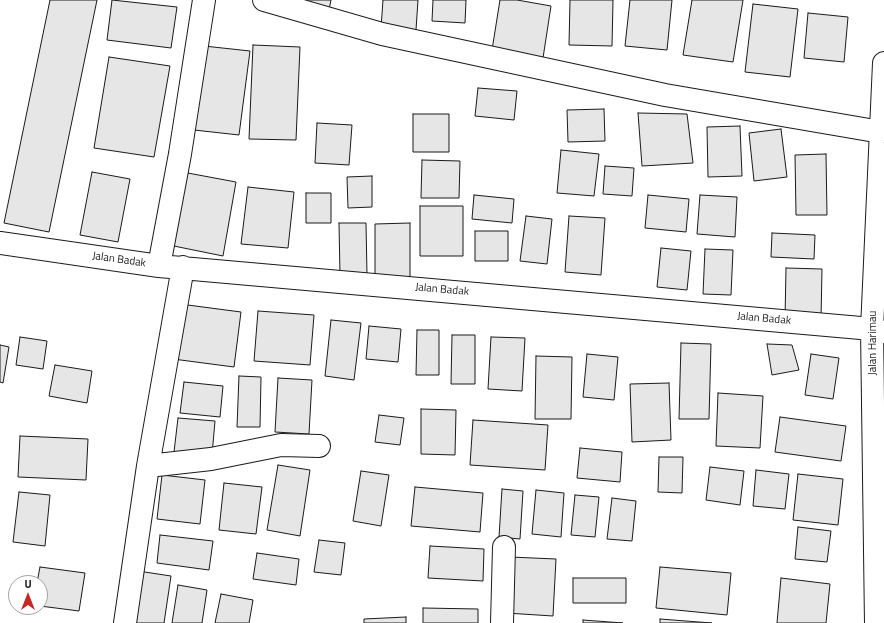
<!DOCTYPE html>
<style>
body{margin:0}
#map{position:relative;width:884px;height:623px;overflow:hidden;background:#fff;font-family:"Titillium Web",sans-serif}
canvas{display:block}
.north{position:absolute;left:8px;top:575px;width:40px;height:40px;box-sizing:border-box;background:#fff;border:1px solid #a3a3a3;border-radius:50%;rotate:0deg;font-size:11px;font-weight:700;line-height:16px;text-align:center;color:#1a1a1a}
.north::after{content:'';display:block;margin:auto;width:14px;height:18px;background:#c62828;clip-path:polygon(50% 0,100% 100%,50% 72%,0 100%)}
</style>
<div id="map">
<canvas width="884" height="623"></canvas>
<div class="north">U</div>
</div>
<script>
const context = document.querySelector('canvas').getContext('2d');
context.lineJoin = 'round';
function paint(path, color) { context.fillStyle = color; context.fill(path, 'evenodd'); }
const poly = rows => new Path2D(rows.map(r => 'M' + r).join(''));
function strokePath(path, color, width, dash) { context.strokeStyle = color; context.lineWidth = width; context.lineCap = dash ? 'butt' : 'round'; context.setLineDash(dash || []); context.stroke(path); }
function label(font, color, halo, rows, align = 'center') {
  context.font = font + ' "Titillium Web",sans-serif'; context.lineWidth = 3; context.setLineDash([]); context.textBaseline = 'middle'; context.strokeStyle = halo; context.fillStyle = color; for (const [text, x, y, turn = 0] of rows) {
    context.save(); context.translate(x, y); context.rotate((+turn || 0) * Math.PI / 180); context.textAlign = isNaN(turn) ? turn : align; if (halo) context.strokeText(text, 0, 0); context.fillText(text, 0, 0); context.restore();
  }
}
const building = poly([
 [50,0,97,0,49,232,4,223,50,0],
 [112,0,177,7,171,48,107,40,112,0],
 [295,0,331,0,329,10,295,0],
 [383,0,418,0,416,30,381,28,383,0],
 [433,0,466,0,465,23,432,21,433,0],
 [500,0,517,0,551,6,543,58,492,50,500,0],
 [570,0,613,0,612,46,569,45,570,0],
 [630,0,672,0,667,50,625,46,630,0],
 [692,0,743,0,733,62,683,55,692,0],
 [753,4,798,9,790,77,745,72,753,4],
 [808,13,848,17,844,62,804,58,808,13],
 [253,45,300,47,296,140,249,139,253,45],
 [204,46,250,51,239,135,194,130,204,46],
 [109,57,170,66,154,157,94,148,109,57],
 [478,88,517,91,514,120,475,116,478,88],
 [604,109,605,141,568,142,567,110,604,109],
 [638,113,687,114,693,163,642,166,638,113],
 [413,114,449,114,449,152,413,152,413,114],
 [317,123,352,125,349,165,315,163,317,123],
 [740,126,742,176,708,177,707,127,740,126],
 [781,129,787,177,754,181,749,133,781,129],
 [561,150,599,154,594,196,557,193,561,150],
 [826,154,827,215,796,215,795,155,826,154],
 [422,160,460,161,459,198,421,198,422,160],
 [605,166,634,168,632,196,603,194,605,166],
 [177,171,236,182,223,256,164,244,177,171],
 [92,172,130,179,118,242,80,235,92,172],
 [372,176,372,207,348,208,347,177,372,176],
 [248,187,294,192,288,248,241,244,248,187],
 [306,193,331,193,331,223,306,223,306,193],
 [474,195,514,199,512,223,472,219,474,195],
 [648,195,689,199,686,232,645,228,648,195],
 [700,195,737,197,735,237,697,234,700,195],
 [420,206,463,206,463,256,420,256,420,206],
 [526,216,552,219,547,264,520,261,526,216],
 [569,216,605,218,601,275,565,272,569,216],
 [339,223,366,223,367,275,340,276,339,223],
 [410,223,410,277,375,277,375,224,410,223],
 [475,231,508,231,508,261,475,261,475,231],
 [772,233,815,235,814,259,771,257,772,233],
 [661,248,691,251,687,290,657,287,661,248],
 [705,249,733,250,731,295,703,294,705,249],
 [786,268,822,269,821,320,785,319,786,268],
 [180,304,241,312,234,367,173,359,180,304],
 [258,311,314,315,310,365,254,361,258,311],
 [331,320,361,323,354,380,325,376,331,320],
 [369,326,401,329,398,362,366,359,369,326],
 [417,330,439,330,439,375,416,375,417,330],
 [452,335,475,335,475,384,451,384,452,335],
 [20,337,47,341,43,369,16,365,20,337],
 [491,337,525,338,522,391,488,389,491,337],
 [681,343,711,344,709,419,679,419,681,343],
 [767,344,792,345,799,370,772,375,767,344],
 [0,345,9,347,3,383,0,382,0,345],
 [587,354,618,357,614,400,583,397,587,354],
 [811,354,839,358,833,399,805,395,811,354],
 [536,356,572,357,571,419,535,419,536,356],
 [55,365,92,371,87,403,49,396,55,365],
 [239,376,261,377,260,427,237,427,239,376],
 [278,378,312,380,309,434,275,432,278,378],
 [184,382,223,386,220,417,180,413,184,382],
 [669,383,671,440,632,442,630,384,669,383],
 [718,393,763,396,760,448,716,446,718,393],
 [421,409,456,410,455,455,421,454,421,409],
 [379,415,404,418,400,445,375,442,379,415],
 [780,417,846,426,841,461,775,452,780,417],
 [178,418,215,421,212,455,174,452,178,418],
 [473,420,548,425,545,470,470,465,473,420],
 [20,436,88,439,86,480,18,477,20,436],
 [580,448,622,452,620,482,577,478,580,448],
 [659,457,683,457,682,493,658,492,659,457],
 [278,465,310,470,300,536,267,530,278,465],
 [710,467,744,471,740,505,706,500,710,467],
 [756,470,789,474,785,509,753,506,756,470],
 [361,471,389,475,381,526,353,521,361,471],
 [798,474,843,479,838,525,793,520,798,474],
 [162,475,205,480,200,524,157,519,162,475],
 [224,483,262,487,256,534,219,530,224,483],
 [415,487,483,493,480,532,411,526,415,487],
 [502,489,523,491,520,539,499,537,502,489],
 [536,490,564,493,561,537,532,534,536,490],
 [19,492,50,495,45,546,13,542,19,492],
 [575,495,599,497,595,537,571,535,575,495],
 [612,498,636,501,632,541,607,539,612,498],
 [798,527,831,531,827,562,795,559,798,527],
 [160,535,213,541,209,570,157,563,160,535],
 [319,540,345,543,341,575,314,572,319,540],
 [430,546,484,549,483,581,428,578,430,546],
 [257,553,299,559,296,585,253,579,257,553],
 [510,557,556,559,553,616,506,613,510,557],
 [40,567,85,573,79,611,40,606,40,583,37,583,40,567],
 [660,567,731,573,727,615,656,608,660,567],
 [138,571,171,576,164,623,130,623,138,571],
 [573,578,626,578,626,603,573,603,573,578],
 [781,578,830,584,826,623,777,623,781,578],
 [178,585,207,590,202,623,172,623,178,585],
 [221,594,253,600,249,623,215,623,221,594],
 [423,608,478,609,478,623,423,623,423,608],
 [406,617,406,623,364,623,364,619,406,617],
 [660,619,712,623,660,623,660,619],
 [583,620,623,623,583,623,583,620]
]);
const street = poly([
 [264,0,382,34,665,95,881,132],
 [0,243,159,266,872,329,884,332],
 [159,266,180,154,204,0],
 [148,466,211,459,281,445,319,446],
 [125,623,148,466,183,267],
 [502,623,504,547],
 [876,623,872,329,884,63]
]);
const streetNames = [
 ["Jalan Badak",119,260,8],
 ["Jalan Badak",442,290,5],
 ["Jalan Badak",764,319,5],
 ["Jalan Harimau",873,343,-90]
];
paint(building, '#e6e6e6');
strokePath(building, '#1a1a1a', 1);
strokePath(street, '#1a1a1a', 24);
strokePath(street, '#fff', 22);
label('11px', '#1a1a1a', '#fff', streetNames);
</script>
